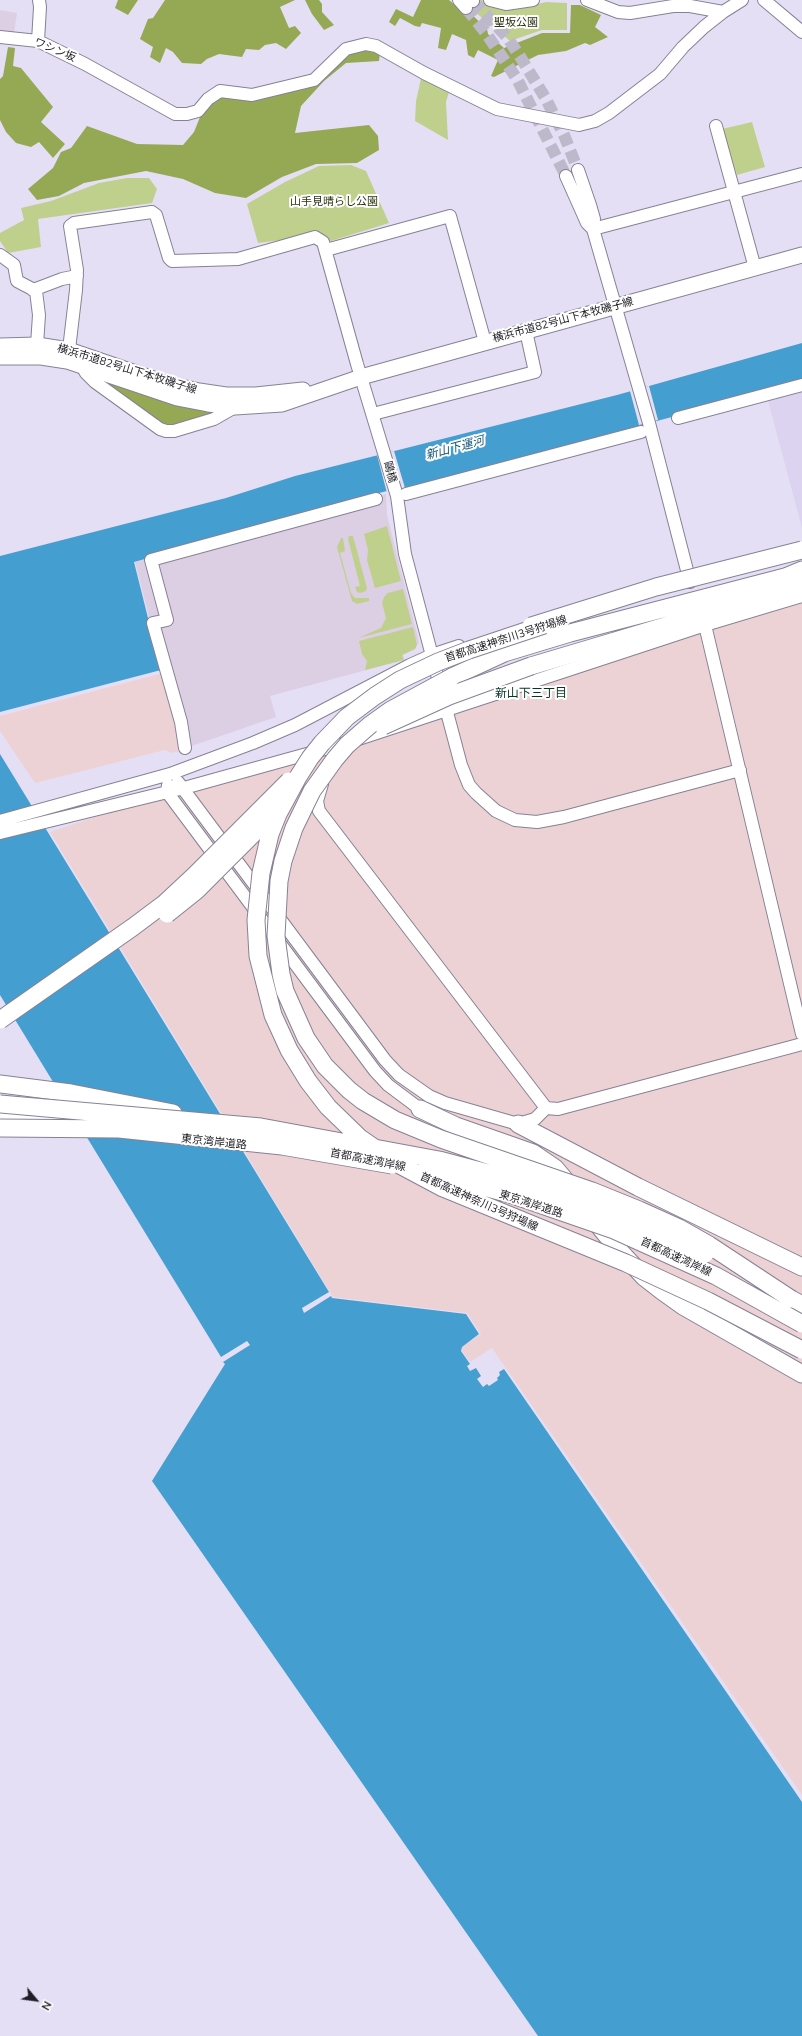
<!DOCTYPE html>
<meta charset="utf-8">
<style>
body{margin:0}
#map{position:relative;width:802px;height:2036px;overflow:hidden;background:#e5dff5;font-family:Mulish,sans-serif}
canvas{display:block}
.north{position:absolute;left:16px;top:1980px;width:40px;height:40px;-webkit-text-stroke:3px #fff;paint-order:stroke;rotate:119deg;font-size:11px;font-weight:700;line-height:16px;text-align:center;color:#201e25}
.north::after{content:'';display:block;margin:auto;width:14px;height:18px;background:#201e25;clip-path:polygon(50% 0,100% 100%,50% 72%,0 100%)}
</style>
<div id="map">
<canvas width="802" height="2036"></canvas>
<div class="north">N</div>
</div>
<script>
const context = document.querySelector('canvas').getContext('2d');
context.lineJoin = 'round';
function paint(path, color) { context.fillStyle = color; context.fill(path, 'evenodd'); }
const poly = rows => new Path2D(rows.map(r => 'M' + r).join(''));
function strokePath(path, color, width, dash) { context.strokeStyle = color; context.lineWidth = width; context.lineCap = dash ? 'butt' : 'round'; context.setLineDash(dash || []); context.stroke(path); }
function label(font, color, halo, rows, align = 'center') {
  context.font = font + ' Mulish,"Noto Sans JP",sans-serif'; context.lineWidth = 4; context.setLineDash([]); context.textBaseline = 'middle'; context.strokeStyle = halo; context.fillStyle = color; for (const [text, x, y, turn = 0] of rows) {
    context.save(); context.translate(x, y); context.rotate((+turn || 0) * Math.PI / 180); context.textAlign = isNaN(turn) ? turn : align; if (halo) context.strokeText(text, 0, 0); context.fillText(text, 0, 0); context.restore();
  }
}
const built = poly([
 [802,388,802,528,767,397]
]);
const industrial = poly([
 [802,597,802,1795,492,1348,470,1362,462,1351,462,1347,481,1334,467,1313,333,1297,50,832,184,788],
 [163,673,183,750,172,753,165,750,35,783,0,731,0,716]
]);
const medical = poly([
 [0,10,17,13,14,33,0,33],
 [386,494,387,515,419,642,415,649,403,655,404,660,270,696,276,717,183,749,135,562]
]);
const green = poly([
 [474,0,482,0,489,5,503,9,526,7,546,2,567,3,567,30,542,30,510,41,469,7],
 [422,74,450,89,446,102,448,140,415,121,416,101],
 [752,122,765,167,737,175,722,129],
 [351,165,366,171,389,223,331,241,320,235,258,243,247,204,285,182,319,166],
 [127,178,149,178,157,189,152,203,38,219,41,247,8,253,0,241,0,233,24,220,21,208,51,201,99,183],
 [387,526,401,581,375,588,367,560,368,550,364,534],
 [349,536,353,536,367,588,366,591,360,593,357,592,355,587,360,586,348,539],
 [341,538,343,538,345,551,340,553,351,593,355,598,369,598,369,601,357,604,352,601,337,547],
 [403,589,412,624,358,638,381,628,386,618,382,603,384,597,388,593],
 [413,627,417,645,415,649,402,655,404,660,365,670,367,661,362,654,359,641]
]);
const forest = poly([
 [118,0,138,0,128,15,115,8],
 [165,0,295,0,280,7,289,28,295,26,301,33,286,49,276,43,265,45,259,50,246,49,242,57,219,54,207,59,201,64,182,63,173,52,166,48,160,63,150,57,153,47,140,39,148,19,153,18],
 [305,0,319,0,322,4,322,12,334,25,324,30,312,14],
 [421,0,449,0,462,11,468,11,487,29,488,34,504,48,542,33,570,33,571,5,580,5,601,15,595,27,608,37,590,45,585,43,566,51,538,55,494,77,491,76,498,60,478,50,474,58,468,55,466,40,452,34,446,50,438,48,441,28,422,23,420,27,415,26,400,18,395,26,389,22,396,9,413,17],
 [8,47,15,48,13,66,21,68,53,107,41,122,65,144,53,158,39,142,31,147,16,143,6,132,0,120,0,79,3,76],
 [374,49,380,53,379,61,346,63,324,81,301,106,295,133,369,125,378,136,379,150,357,163,316,164,282,177,246,198,215,193,183,179,146,171,84,183,59,196,37,200,28,189,53,168,61,152,71,148,87,126,137,144,183,145,194,132,204,107,218,97,245,99,305,87,351,51],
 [94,375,182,407,222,414,171,429,158,425]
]);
const water = poly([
 [802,343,802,382,404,489,403,487,375,494,376,496,134,562,161,670,0,712,0,556,226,498,295,476,617,395],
 [0,754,329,1292,302,1308,304,1313,331,1296,332,1298,466,1314,479,1334,462,1347,461,1351,470,1364,467,1366,470,1371,476,1368,481,1376,477,1379,483,1387,487,1384,489,1386,498,1380,497,1378,500,1375,499,1372,504,1369,802,1802,802,2036,538,2036,152,1481,225,1364,223,1362,250,1345,247,1341,221,1357,0,995]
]);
const pier = poly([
 [649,386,658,420,639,425,630,391],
 [394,451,405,488,387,493,377,455]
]);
const minorTunnel = poly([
 [473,1,507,37,521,58,546,99,564,135,578,170],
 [466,8,486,33,517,79,566,176]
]);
const minor = poly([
 [459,0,466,8],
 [471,0,473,1],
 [490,0,506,4,533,0],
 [587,0,618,12,630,13,673,6,690,6,723,12],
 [764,0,802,32],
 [0,37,38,41,85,64,175,114,187,114,198,111,208,99,220,91,252,95,314,80,346,49,366,44,376,46,424,73,497,109,579,125,595,121,609,113,660,74,683,47,704,27,723,12,742,0],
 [38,41,40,7,39,0],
 [716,126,755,268],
 [578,170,590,205,594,219,593,229,649,423,690,582],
 [566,176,587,223,593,229],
 [593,229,802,174],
 [326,250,450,216,485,342],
 [0,255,14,265,17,281,36,291,39,315,37,345],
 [33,290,62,279,77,276],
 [68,358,76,290,77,270,70,226,74,223,152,212,156,215,169,258,172,261,238,259,315,237,323,242,357,364,397,496,405,554,461,765,469,785,476,793,496,811,515,820,537,822,564,817,740,770],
 [81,364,86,373,95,382,160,429,166,431,174,431,214,419,235,407],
 [373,414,535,372,526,331],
 [678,418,802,385],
 [406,494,641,432],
 [705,625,802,1034],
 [185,748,181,722,153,623,167,620,151,560,376,499],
 [178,782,385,1060,399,1075,429,1096,445,1103,518,1124,535,1119,546,1108],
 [322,784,317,801,319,811,546,1108,558,1109,802,1044],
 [168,785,167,792,375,1071,388,1085,420,1109],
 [0,821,170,774,253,743,295,725,410,665,432,655,459,646],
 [0,833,184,788,343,744,705,625,802,596]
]);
const major = poly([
 [0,346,37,345,69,350,168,384,199,391,226,395,256,395,303,390],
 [0,357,41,357,67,361,177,398,208,404,235,407,282,404,361,377,802,255]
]);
const highway = poly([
 [531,666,773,594,802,583],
 [452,677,504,653,570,633,785,577,802,570],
 [0,1084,71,1093,173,1113],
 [420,1109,456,1126,533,1153,555,1168,571,1187],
 [0,1114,79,1122],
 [518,1124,638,1187,802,1267],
 [594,1220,616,1247,644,1277,662,1291,683,1306,802,1374],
 [791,1299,802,1305]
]);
const highwayBridge = poly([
 [544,625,469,650,438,662,400,680,375,696,347,717,322,743,310,758,298,777,278,814,270,834,261,873,256,920,258,956,273,1015,289,1050,308,1081,328,1107,360,1138,398,1164,443,1188,626,1263,708,1301,802,1350],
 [531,626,656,587,802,550],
 [452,677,391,710,370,725,347,745,335,759,312,791,294,828,283,861,279,881,276,936,281,974,285,991,306,1038,325,1066,349,1090,363,1101,395,1120,441,1139,592,1191,639,1210,679,1228,709,1245,791,1299],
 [383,726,449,696,531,666],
 [167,914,197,890,276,811],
 [0,1020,133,927,165,903,194,876,289,781],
 [0,1104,261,1127,439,1160,510,1179,579,1202,620,1217,705,1254],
 [0,1128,119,1129,282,1146,392,1165],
 [424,1171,510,1194,614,1230,716,1276,802,1324]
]);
const parkNames = [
 ["聖坂公園",516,23],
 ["山手見晴らし公園",334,202]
];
const streetNames = [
 ["ワシン坂",55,50,23],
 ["横浜市道82号山下本牧磯子線",563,320,-15],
 ["横浜市道82号山下本牧磯子線",127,369,17],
 ["鷗橋",390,472,75],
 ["首都高速神奈川3号狩場線",506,639,-18],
 ["東京湾岸道路",214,1142,6],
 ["首都高速湾岸線",368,1160,11],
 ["首都高速神奈川3号狩場線",479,1202,24],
 ["東京湾岸道路",531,1204,18],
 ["首都高速湾岸線",676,1257,25]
];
const waterNames = [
 ["新山下運河",455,448,-15]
];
const neighbourhoodNames = [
 ["新山下三丁目",531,693]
];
paint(built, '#dbd3f0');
paint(industrial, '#ecd2d4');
paint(medical, '#ddcfe3');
paint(green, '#bfd08d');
paint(forest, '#95a955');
paint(water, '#449fd0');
paint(pier, '#e5dff5');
strokePath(minorTunnel, '#beb8cb', 12, [12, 6]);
strokePath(minor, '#878195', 14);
strokePath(major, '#878195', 17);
strokePath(highway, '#878195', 19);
strokePath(minor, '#fff', 12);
strokePath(major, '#fff', 15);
strokePath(highway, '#fff', 17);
strokePath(highwayBridge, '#878195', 19, []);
strokePath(highwayBridge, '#fff', 17);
label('11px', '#2c3410', '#fff', parkNames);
label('11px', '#201e25', '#fff', streetNames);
label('italic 12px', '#115779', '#fff', waterNames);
label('12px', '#053725', '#fff', neighbourhoodNames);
</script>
